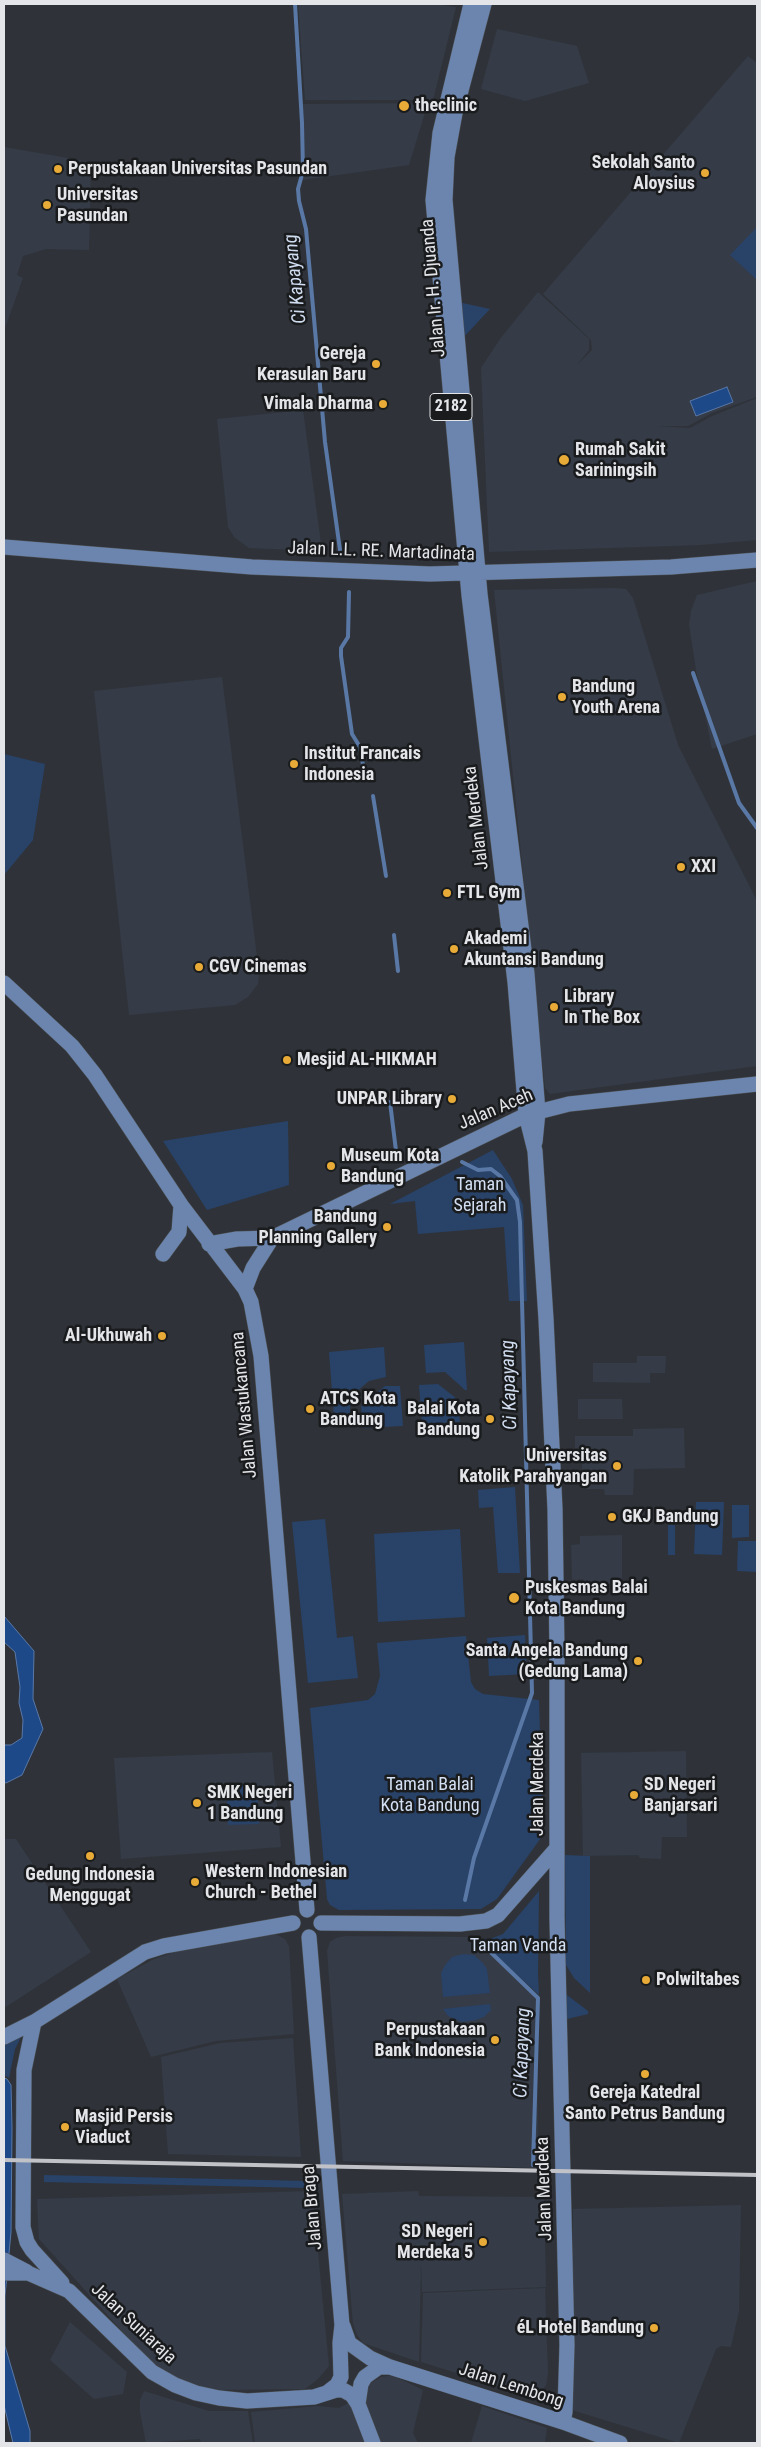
<!DOCTYPE html>
<meta charset="utf-8">
<style>
body{margin:0}
#map{position:relative;width:761px;height:2447px;overflow:hidden;background:#2f3339;font-family:"Roboto Condensed",sans-serif}
canvas{display:block}
.frame{position:absolute;inset:0;border:5px solid #e3e5e9;pointer-events:none}
</style>
<div id="map">
<canvas width="761" height="2447"></canvas>
<div class="frame"></div>
</div>
<script>
const context = document.querySelector('canvas').getContext('2d');
context.lineJoin = 'round';
function paint(path, color) { context.fillStyle = color; context.fill(path, 'evenodd'); }
const poly = rows => new Path2D(rows.map(r => 'M' + r).join(''));
function strokePath(path, color, width, dash) { context.strokeStyle = color; context.lineWidth = width; context.lineCap = dash ? 'butt' : 'round'; context.setLineDash(dash || []); context.stroke(path); }
function label(font, color, halo, rows, align = 'center') {
  context.font = font + ' "Roboto Condensed",sans-serif'; context.lineWidth = 5; context.setLineDash([]); context.textBaseline = 'middle'; context.strokeStyle = halo; context.fillStyle = color; for (const [text, x, y, turn = 0] of rows) {
    context.save(); context.translate(x, y); context.rotate((+turn || 0) * Math.PI / 180); context.textAlign = isNaN(turn) ? turn : align; if (halo) context.strokeText(text, 0, 0); context.fillText(text, 0, 0); context.restore();
  }
}
const built = poly([
 [298,4,436,4,456,7,433,100,305,100],
 [497,29,577,46,589,83,525,101,481,89],
 [748,56,757,63,757,397,712,413,688,426,657,426,690,428,712,416,757,398,757,540,701,545,489,552,481,368,500,339,538,292,589,339,589,350,577,365,592,350,591,340,543,294],
 [428,103,409,165,303,180,303,104],
 [4,147,91,162,89,250,46,249,23,256,17,275,23,278,4,331],
 [303,410,322,551,249,548,234,537,228,527,217,419],
 [757,581,757,734,712,749,696,670,689,624,691,611,697,595],
 [615,588,626,589,633,598,678,745,757,901,757,1066,550,1094,545,1088,494,590],
 [222,677,259,973,258,984,248,997,235,1005,129,1015,94,691],
 [637,1356,666,1356,665,1373,650,1373,650,1383,593,1382,593,1363,637,1363],
 [578,1399,622,1399,623,1419,578,1419],
 [684,1428,685,1468,634,1469,633,1495,605,1495,604,1489,582,1489,582,1453,575,1453,575,1436,633,1436,633,1429],
 [622,1535,622,1579,610,1579,610,1584,585,1584,583,1579,572,1580,571,1545,580,1544,580,1536],
 [686,1751,687,1837,662,1837,661,1859,640,1858,638,1855,583,1856,581,1753],
 [272,1752,281,1847,121,1859,114,1758],
 [4,1839,16,1839,91,1952,4,2008],
 [264,1934,275,1934,285,1939,289,1946,294,2034,216,2041,151,2057,117,1979,154,1959,199,1944],
 [345,1936,472,1937,537,1998,538,2168,343,2161,327,1951,330,1942,336,1938],
 [293,2038,301,2157,168,2154,161,2057,220,2043],
 [312,2191,329,2366,318,2379,305,2389,211,2390,171,2376,147,2359,39,2239,37,2199],
 [418,2191,419,2196,544,2197,546,2287,422,2292,421,2264,419,2362,363,2343,357,2335,353,2324,342,2194],
 [741,2205,739,2311,731,2347,721,2346,716,2349,679,2443,572,2410,573,2209],
 [545,2288,548,2373,546,2385,542,2391,528,2395,421,2362,423,2293],
 [70,2322,127,2372,123,2394,94,2399,50,2360],
 [392,2375,423,2390,413,2433,418,2443,255,2443,251,2412,318,2406,339,2408,365,2394,371,2383,381,2377],
 [144,2391,209,2411,248,2411,253,2443,201,2443,200,2439,146,2443,140,2412,140,2400],
 [482,2406,547,2428,545,2443,471,2443]
]);
const green = poly([
 [757,227,757,280,730,255],
 [458,302,490,309,461,340],
 [4,754,45,764,33,840,4,875],
 [288,1121,289,1185,207,1210,163,1141],
 [493,1150,512,1179,523,1205,527,1301,509,1301,504,1227,418,1234,415,1201,390,1204],
 [464,1342,467,1390,465,1390,445,1372,426,1373,424,1345],
 [384,1347,386,1377,369,1381,356,1392,350,1403,350,1416,334,1417,329,1352],
 [438,1384,457,1399,460,1422,422,1424,419,1385],
 [385,1386,400,1386,403,1426,363,1428,361,1406],
 [515,1487,520,1573,498,1573,493,1507,479,1508,478,1490],
 [696,1502,724,1502,722,1555,694,1554],
 [732,1505,749,1505,749,1537,732,1538],
 [325,1519,337,1638,353,1636,358,1678,308,1683,292,1522],
 [668,1525,675,1525,675,1555,668,1555],
 [460,1529,465,1617,378,1622,374,1534],
 [738,1541,757,1541,757,1572,737,1571],
 [525,1635,527,1674,489,1676,487,1638],
 [466,1636,471,1682,475,1689,483,1694,539,1700,543,1835,497,1899,481,1909,339,1910,330,1905,327,1899,310,1708,368,1700,375,1694,380,1676,377,1643],
 [257,1783,259,1824,228,1825,226,1785],
 [565,1855,590,1856,590,1993,574,1978,566,1965],
 [539,1891,538,1974,539,1995,478,1939,490,1939,503,1934],
 [463,1954,474,1955,483,1963,487,1969,490,1993,443,1997,441,1973,445,1965,452,1957],
 [567,1995,588,2011,588,2014,567,2019],
 [490,2004,491,2010,484,2017,476,2020,462,2022,448,2016,443,2009],
 [23,2033,15,2049,9,2078,4,2075,4,2046],
 [44,2175,308,2181,308,2188,44,2182]
]);
const water = poly([
 [727,387,733,402,696,416,690,401,727,387],
 [4,1616,34,1651,33,1699,43,1729,22,1775,6,1783,4,1782,4,1745,11,1745,22,1738,23,1720,19,1703,20,1687,15,1652,4,1642,4,1616],
 [4,2078,7,2079,11,2085,12,2128,11,2232,5,2296,5,2346,30,2431,30,2443,13,2443,4,2405,4,2078]
]);
const stream = poly([
 [295,4,302,123,303,171,298,189,299,201,306,229,325,442,340,550],
 [349,592,348,637,341,648,341,656,352,734,360,747,364,771],
 [693,673,739,803,757,828],
 [373,796,386,876],
 [394,935,398,971],
 [390,1102,397,1159],
 [462,1162,478,1170,491,1169,500,1176,517,1200,520,1222,532,1693,474,1858,465,1900],
 [476,1938,538,1998,533,2165]
]);
const major = poly([
 [471,4,440,133,433,200,469,595,515,982,526,1115,535,1151,546,1319,555,1509,557,1652,557,1919,567,2345,565,2412,563,2422],
 [484,4,455,113,447,157,445,200,480,594,527,974,538,1112,535,1142],
 [4,547,252,567,430,574,671,567,757,560],
 [4,983,72,1046,95,1075,181,1205,245,1289,251,1302,261,1356,307,1910],
 [209,1244,237,1239,272,1238,526,1115,569,1104,757,1084],
 [163,1254,179,1232,181,1205],
 [245,1289,253,1268,272,1238],
 [321,1923,460,1924,486,1921,498,1915,557,1848],
 [309,1937,342,2325,340,2343,341,2377,337,2385,328,2392],
 [34,2022,24,2070,23,2227,27,2242,32,2250,62,2283],
 [4,2037,34,2022,145,1952,164,1946,293,1923],
 [4,2260,27,2272],
 [4,2273,28,2273,69,2291,152,2372,175,2385,196,2393,219,2398,247,2401,314,2397,336,2390,343,2390,352,2395,358,2404,373,2443],
 [343,2326,349,2343,370,2358,390,2367,563,2422,620,2443],
 [358,2404,361,2384,365,2377,379,2367,390,2367]
]);
const rail = poly([
 [4,2160,757,2175]
]);
const markers = [
 [404,106,6,"#e9ab38"],
 [58,169,5,"#e9ab38"],
 [705,173,5,"#e9ab38"],
 [47,205,5,"#e9ab38"],
 [376,364,5,"#e9ab38"],
 [383,404,5,"#e9ab38"],
 [564,460,6,"#e9ab38"],
 [562,697,5,"#e9ab38"],
 [294,764,5,"#e9ab38"],
 [681,867,5,"#e9ab38"],
 [447,893,5,"#e9ab38"],
 [454,949,5,"#e9ab38"],
 [199,967,5,"#e9ab38"],
 [554,1007,5,"#e9ab38"],
 [287,1060,5,"#e9ab38"],
 [452,1099,5,"#e9ab38"],
 [331,1166,5,"#e9ab38"],
 [387,1227,5,"#e9ab38"],
 [162,1336,5,"#e9ab38"],
 [310,1409,5,"#e9ab38"],
 [490,1419,5,"#e9ab38"],
 [617,1466,5,"#e9ab38"],
 [612,1517,5,"#e9ab38"],
 [514,1598,6,"#e9ab38"],
 [638,1661,5,"#e9ab38"],
 [634,1795,5,"#e9ab38"],
 [197,1803,5,"#e9ab38"],
 [90,1856,5,"#e9ab38"],
 [195,1882,5,"#e9ab38"],
 [646,1980,5,"#e9ab38"],
 [495,2040,5,"#e9ab38"],
 [645,2074,5,"#e9ab38"],
 [65,2127,5,"#e9ab38"],
 [483,2242,5,"#e9ab38"],
 [654,2328,5,"#e9ab38"]
];
const shields = [
 [451,407,42]
];
const shieldNames = [
 ["2182",451,407]
];
const poiNames = [
 ["theclinic",415,106],
 ["Sekolah Santo",695,163,"right"],
 ["Aloysius",695,184,"right"],
 ["Perpustakaan Universitas Pasundan",68,169],
 ["Universitas",57,195],
 ["Pasundan",57,216],
 ["Gereja",366,354,"right"],
 ["Kerasulan Baru",366,375,"right"],
 ["Vimala Dharma",373,404,"right"],
 ["Rumah Sakit",575,450],
 ["Sariningsih",575,471],
 ["Bandung",572,687],
 ["Youth Arena",572,708],
 ["Institut Francais",304,754],
 ["Indonesia",304,775],
 ["XXI",691,867],
 ["FTL Gym",457,893],
 ["Akademi",464,939],
 ["Akuntansi Bandung",464,960],
 ["CGV Cinemas",209,967],
 ["Library",564,997],
 ["In The Box",564,1018],
 ["Mesjid AL-HIKMAH",297,1060],
 ["UNPAR Library",442,1099,"right"],
 ["Museum Kota",341,1156],
 ["Bandung",341,1177],
 ["Bandung",377,1217,"right"],
 ["Planning Gallery",377,1238,"right"],
 ["Al-Ukhuwah",152,1336,"right"],
 ["ATCS Kota",320,1399],
 ["Bandung",320,1420],
 ["Balai Kota",480,1409,"right"],
 ["Bandung",480,1430,"right"],
 ["Universitas",607,1456,"right"],
 ["Katolik Parahyangan",607,1477,"right"],
 ["GKJ Bandung",622,1517],
 ["Puskesmas Balai",525,1588],
 ["Kota Bandung",525,1609],
 ["Santa Angela Bandung",628,1651,"right"],
 ["(Gedung Lama)",628,1672,"right"],
 ["SD Negeri",644,1785],
 ["Banjarsari",644,1806],
 ["SMK Negeri",207,1793],
 ["1 Bandung",207,1814],
 ["Western Indonesian",205,1872],
 ["Church - Bethel",205,1893],
 ["Gedung Indonesia",90,1875,"center"],
 ["Menggugat",90,1896,"center"],
 ["Polwiltabes",656,1980],
 ["Perpustakaan",485,2030,"right"],
 ["Bank Indonesia",485,2051,"right"],
 ["Gereja Katedral",645,2093,"center"],
 ["Santo Petrus Bandung",645,2114,"center"],
 ["Masjid Persis",75,2117],
 ["Viaduct",75,2138],
 ["SD Negeri",473,2232,"right"],
 ["Merdeka 5",473,2253,"right"],
 ["éL Hotel Bandung",644,2328,"right"]
];
const streetNames = [
 ["Jalan Ir. H. Djuanda",434,288,-95],
 ["Jalan L.L. RE. Martadinata",381,552,2],
 ["Jalan Merdeka",477,818,-97],
 ["Jalan Aceh",496,1110,-23],
 ["Jalan Wastukancana",245,1405,-95],
 ["Jalan Merdeka",538,1784,-90],
 ["Jalan Merdeka",545,2189,-92],
 ["Jalan Braga",313,2208,-95],
 ["Jalan Suniaraja",133,2324,43],
 ["Jalan Lembong",511,2386,18]
];
const parkNames = [
 ["Taman",480,1185],
 ["Sejarah",480,1206],
 ["Taman Balai",430,1785],
 ["Kota Bandung",430,1806],
 ["Taman Vanda",518,1946]
];
const waterNames = [
 ["Ci Kapayang",296,279,-96],
 ["Ci Kapayang",510,1385,-92],
 ["Ci Kapayang",523,2053,-88]
];
paint(built, '#353b47');
paint(green, '#294268');
paint(water, '#1e4989');
strokePath(water, '#5978a6', 1);
strokePath(stream, '#5978a6', 4);
strokePath(major, '#4c5054', 16);
strokePath(major, '#6b85ae', 15);
strokePath(rail, '#c0c2c7', 4);
for (const [x, y, r, color] of markers) { const dot = new Path2D(); dot.arc(x, y, r, 0, 2 * Math.PI); context.fillStyle = color; context.fill(dot); strokePath(dot, '#191b1d', 2); }
for (const [x, y, w] of shields) { const box = new Path2D(); box.roundRect(x - w / 2, y - 13.5, w, 27, 4); context.fillStyle = '#191b1d'; context.fill(box); strokePath(box, '#e3e5e9', 1); }
label('bold 16px', '#e3e5e9', null, shieldNames);
label('bold 18px', '#e3e5e9', '#191b1d', poiNames, 'left');
label('18px', '#e3e5e9', '#191b1d', streetNames);
label('18px', '#d3dff2', '#191b1d', parkNames);
label('italic 19px', '#d0dcef', '#191b1d', waterNames);
</script>
